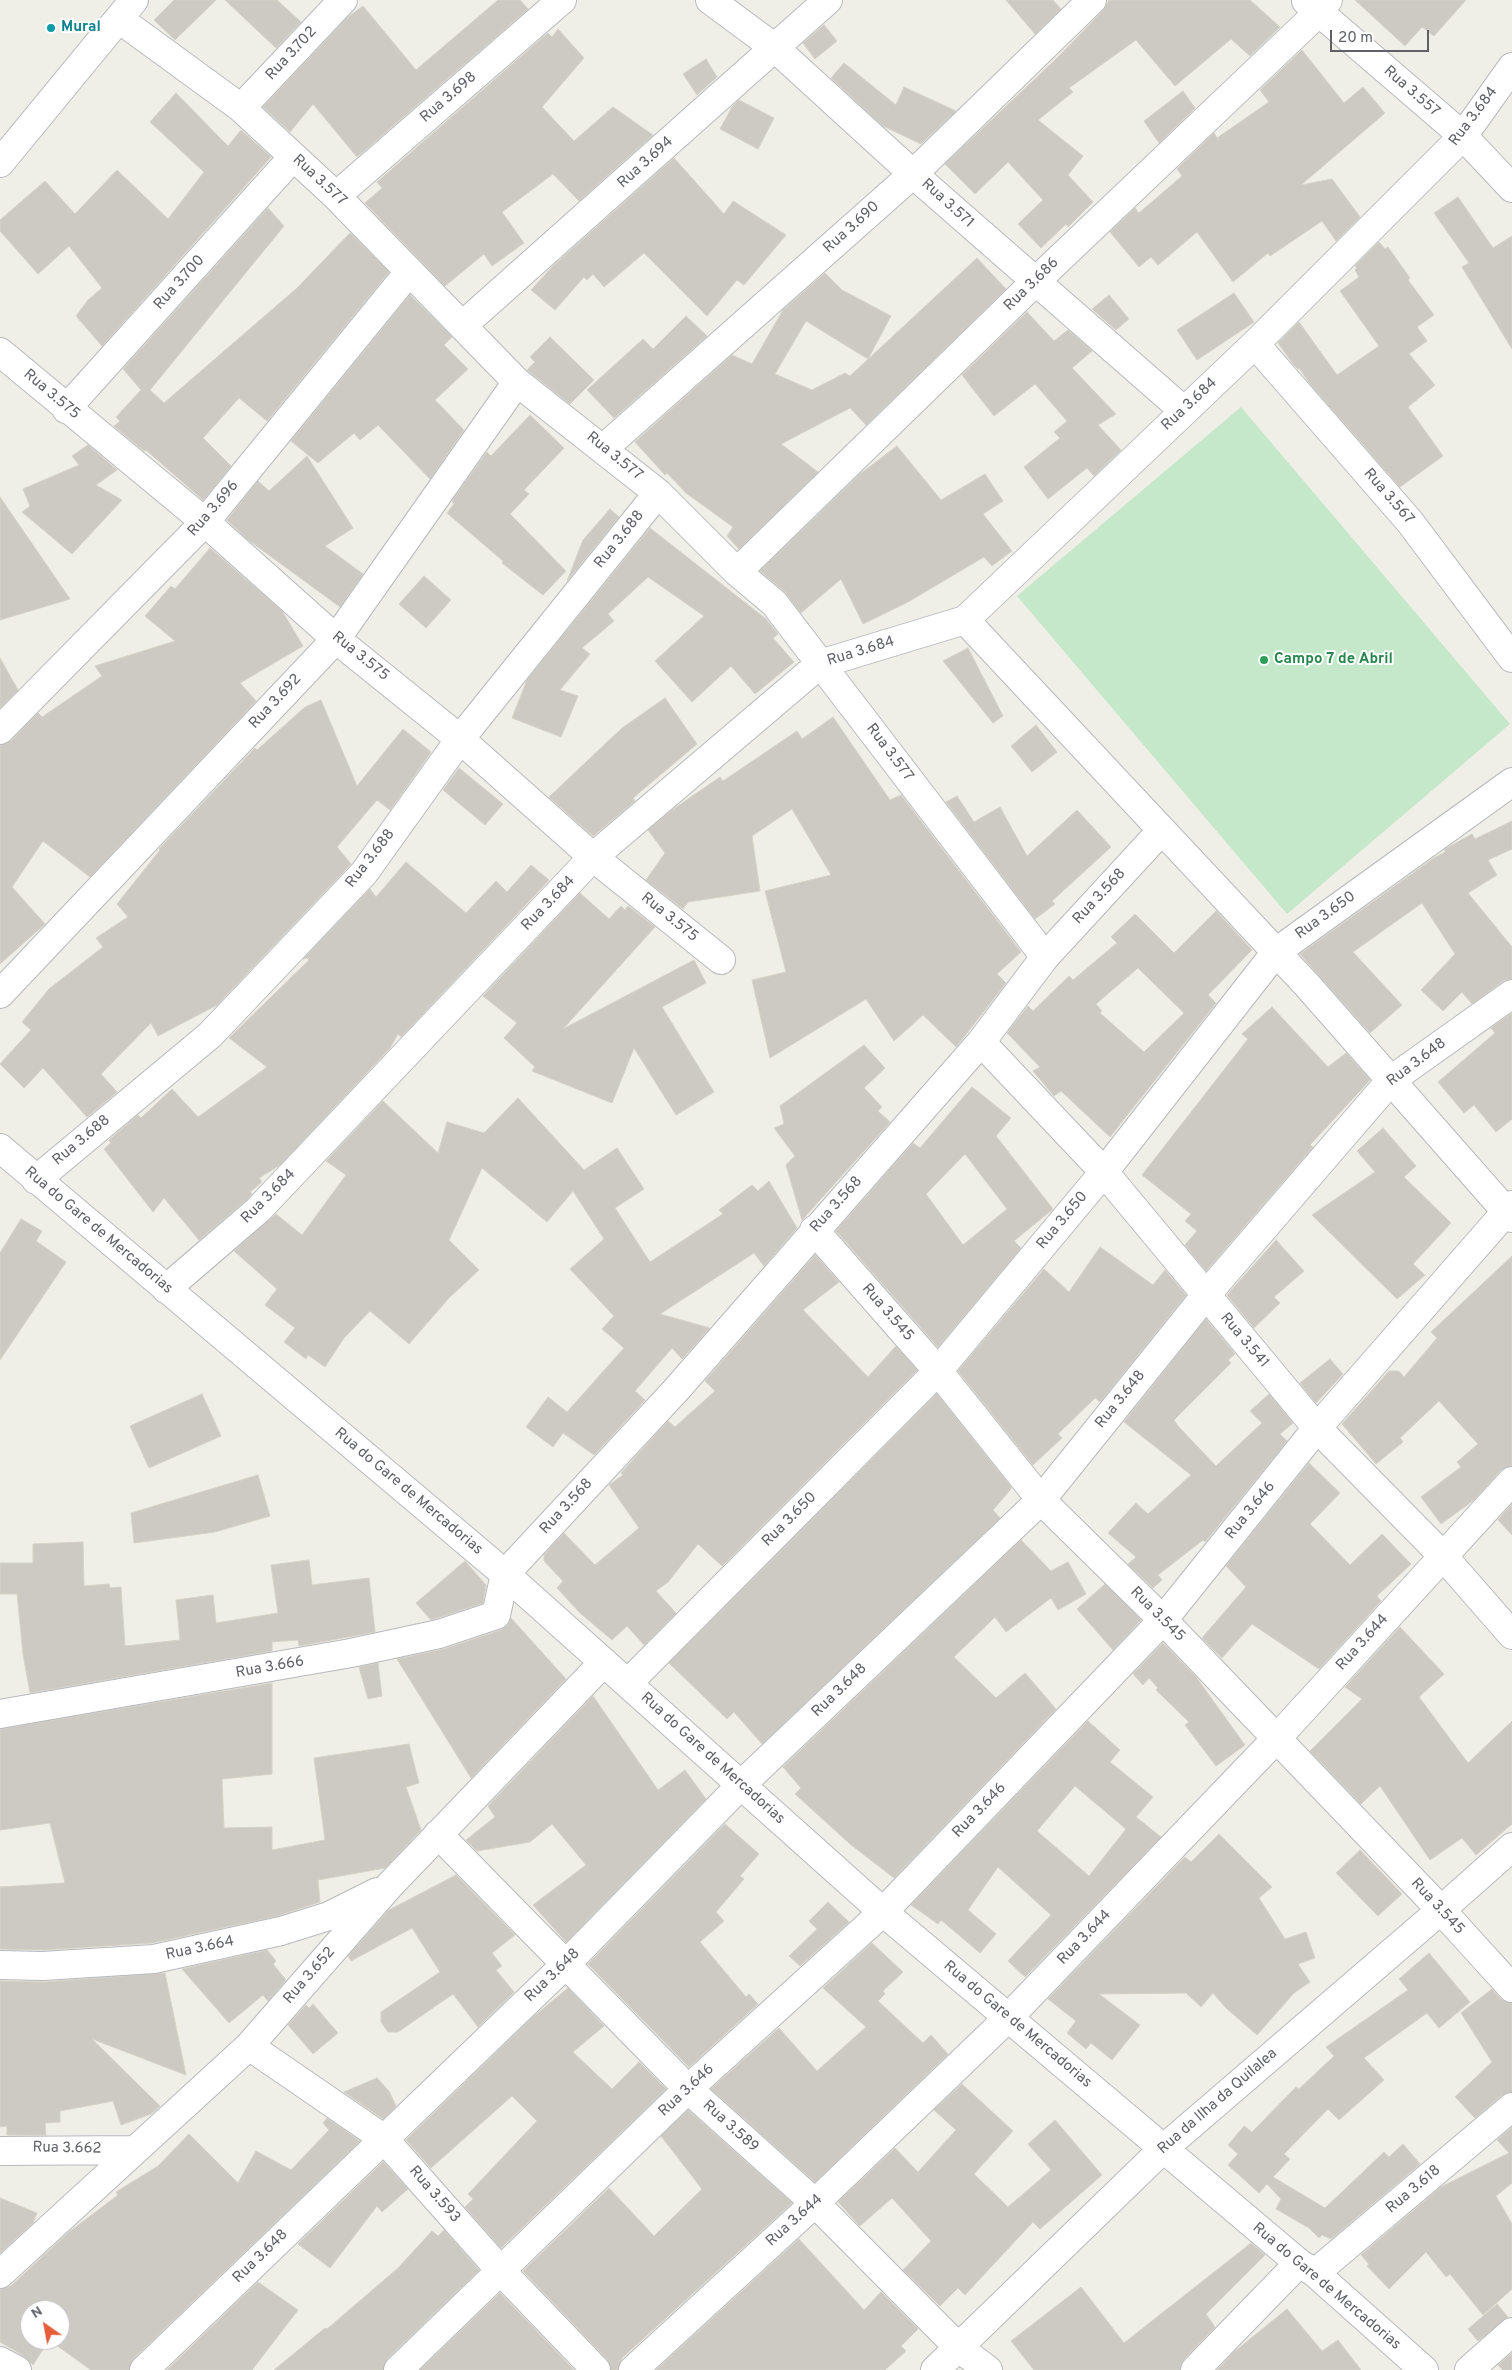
<!DOCTYPE html>
<style>
body{margin:0}
#map{position:relative;width:1512px;height:2370px;overflow:hidden;background:#f0efe7;font-family:Overpass,sans-serif}
canvas{display:block}
.north{position:absolute;left:20px;top:2300px;width:50px;height:50px;box-sizing:border-box;background:#fff;border:1px solid #bfc0c2;border-radius:50%;rotate:327deg;font-size:14px;font-weight:700;line-height:20px;text-align:center;color:#5f6167}
.north::after{content:'';display:block;margin:auto;width:18px;height:22px;background:#e55e39;clip-path:polygon(50% 0,100% 100%,50% 72%,0 100%)}
.scale{position:absolute;left:1330px;top:30px;width:99px;height:22px;box-sizing:border-box;border:2px solid #5f6167;border-top:0;padding-left:6px;font-size:15px;line-height:18px;white-space:nowrap;color:#5f6167;-webkit-text-stroke:4px #fff;paint-order:stroke}
</style>
<div id="map">
<canvas width="1512" height="2370"></canvas>
<div class="north">N</div>
<div class="scale">20 m</div>
</div>
<script>
const context = document.querySelector('canvas').getContext('2d');
context.lineJoin = 'round';
function paint(path, color) { context.fillStyle = color; context.fill(path, 'evenodd'); }
const poly = rows => new Path2D(rows.map(r => 'M' + r).join(''));
function strokePath(path, color, width, dash) { context.strokeStyle = color; context.lineWidth = width; context.lineCap = dash ? 'butt' : 'round'; context.setLineDash(dash || []); context.stroke(path); }
function label(font, color, halo, rows, align = 'center') {
  context.font = font + ' Overpass,sans-serif'; context.lineWidth = 4; context.setLineDash([]); context.textBaseline = 'middle'; context.strokeStyle = halo; context.fillStyle = color; for (const [text, x, y, turn = 0] of rows) {
    context.save(); context.translate(x, y); context.rotate((+turn || 0) * Math.PI / 180); context.textAlign = isNaN(turn) ? turn : align; if (halo) context.strokeText(text, 0, 0); context.fillText(text, 0, 0); context.restore();
  }
}
const green = poly([
 [1241,407,1510,724,1287,914,1017,596]
]);
const building = poly([
 [174,0,216,0,175,40,154,20,174,0],
 [225,0,277,0,301,22,276,48,225,0],
 [498,0,520,0,528,9,357,157,313,104,290,132,263,107,347,18,363,6,416,70,498,0],
 [1006,0,1053,0,1061,9,1035,34,1006,0],
 [1109,0,1250,0,1280,27,1250,56,1231,39,1175,86,1136,40,1069,88,1073,92,1038,120,1083,156,1068,175,1093,202,1068,227,1066,224,1041,248,1018,224,1043,200,1008,162,975,194,945,164,1056,59,1103,11,1109,0],
 [1355,0,1466,0,1434,36,1422,27,1405,46,1355,0],
 [824,25,837,41,815,59,803,43,824,25],
 [558,29,584,58,542,107,574,141,613,107,653,135,579,201,553,174,502,212,524,243,492,266,484,254,445,286,365,203,382,188,377,182,548,33,552,37,558,29],
 [1302,50,1344,103,1363,87,1385,113,1301,185,1332,179,1360,217,1336,241,1322,221,1270,256,1268,253,1233,282,1197,232,1158,265,1151,257,1139,267,1110,232,1135,208,1139,213,1182,176,1177,169,1214,133,1217,138,1269,102,1260,90,1302,50],
 [706,59,717,77,697,95,683,74,706,59],
 [844,63,896,105,904,87,956,111,921,144,883,126,831,78,844,63],
 [1183,91,1195,108,1159,143,1144,121,1183,91],
 [176,93,228,146,241,130,271,157,102,346,76,316,88,300,102,288,69,246,38,274,0,231,0,220,45,181,75,214,117,170,168,219,204,172,150,122,176,93],
 [739,100,774,118,758,149,720,129,732,107,739,100],
 [674,158,724,214,733,201,786,235,744,285,737,280,707,316,644,253,604,287,593,274,587,280,584,277,555,310,531,290,553,266,674,158],
 [1458,197,1493,248,1512,236,1512,349,1462,267,1469,263,1434,213,1458,197],
 [268,208,284,226,150,390,164,403,297,288,350,233,389,272,267,421,239,398,203,438,231,466,203,500,146,450,144,451,114,426,120,421,116,417,141,390,123,369,268,208],
 [1379,242,1385,249,1388,247,1410,278,1408,280,1434,315,1417,327,1427,341,1409,354,1435,385,1408,407,1443,456,1400,487,1310,384,1299,368,1298,369,1293,364,1278,343,1299,322,1337,375,1379,346,1340,291,1359,277,1355,270,1357,268,1355,266,1379,242],
 [977,258,1006,289,866,425,850,408,781,444,818,472,739,549,727,536,733,527,686,493,667,473,665,475,635,442,732,355,752,364,783,310,825,273,842,290,891,316,868,359,806,321,775,374,812,390,845,373,850,376,977,258],
 [1234,293,1254,322,1197,360,1177,330,1234,293],
 [410,295,452,337,444,345,468,369,435,400,464,430,430,479,378,425,360,440,354,433,318,463,291,441,410,295],
 [1109,295,1129,319,1116,330,1092,309,1109,295],
 [1027,312,1054,341,1068,330,1092,351,1072,368,1116,414,1098,425,1121,450,1094,476,1087,468,1048,499,1024,467,1060,438,1054,432,1067,421,1035,384,994,416,962,375,1027,312],
 [686,316,707,336,614,418,587,390,643,339,653,349,686,316],
 [550,337,594,380,570,404,527,370,535,362,530,357,550,337],
 [530,415,564,448,524,490,529,494,510,514,566,571,543,595,502,563,503,561,447,513,454,504,452,501,487,452,491,456,530,415],
 [88,445,117,470,96,485,122,500,72,554,22,512,30,506,23,489,79,465,72,456,88,445],
 [897,446,941,500,985,474,1003,501,983,514,1012,551,992,566,984,557,908,602,863,624,841,579,801,613,784,591,760,571,860,474,897,446],
 [307,456,353,528,325,546,363,574,340,607,247,539,227,520,258,481,269,491,307,456],
 [0,497,70,599,0,620,0,497],
 [610,509,619,517,567,581,583,540,610,509],
 [650,528,766,619,778,634,773,638,794,662,755,694,731,666,692,702,655,661,704,616,648,577,608,614,614,621,582,648,590,654,560,690,578,696,561,737,512,718,527,680,650,528],
 [210,548,282,611,303,646,240,683,256,701,90,877,43,841,12,887,45,924,0,964,0,745,11,741,38,713,42,717,102,676,95,666,175,641,145,616,171,586,175,589,210,548],
 [424,576,451,600,426,628,399,604,424,576],
 [968,648,1003,716,993,723,943,661,968,648],
 [0,658,18,690,0,708,0,658],
 [665,698,697,744,633,798,635,801,593,836,549,797,622,728,665,698],
 [321,700,357,786,403,729,431,752,390,810,377,800,337,847,351,864,217,1005,158,1036,151,1023,101,1074,117,1092,87,1117,43,1068,24,1088,0,1064,31,1030,22,1022,49,989,103,947,96,938,128,917,117,904,160,850,159,849,255,748,257,750,305,707,321,700],
 [833,717,890,800,901,795,1021,952,997,974,1006,983,956,1047,923,1015,894,1041,866,999,770,1058,752,980,786,972,765,891,831,875,792,809,752,836,760,891,688,902,683,909,646,880,665,853,648,830,672,810,720,777,723,781,797,731,802,739,833,717],
 [1036,725,1057,752,1032,772,1011,746,1036,725],
 [459,768,503,804,485,825,443,790,459,768],
 [957,796,974,822,1000,807,1027,856,1077,810,1111,847,1052,901,1055,904,1035,919,946,802,957,796],
 [1512,821,1512,849,1488,860,1497,875,1468,893,1512,947,1512,979,1503,981,1472,1004,1462,992,1443,1011,1421,990,1455,954,1422,903,1353,952,1402,1005,1370,1033,1300,954,1434,858,1445,852,1445,849,1472,834,1475,839,1512,821],
 [406,862,466,913,496,881,507,892,531,865,549,880,401,1037,398,1034,390,1048,280,1165,259,1178,262,1182,250,1192,252,1194,247,1199,199,1240,164,1198,153,1212,104,1149,111,1143,109,1140,138,1115,141,1118,172,1089,198,1117,267,1067,229,1038,309,960,307,958,303,959,370,889,376,897,406,862],
 [580,893,609,919,621,906,625,910,628,906,655,927,563,1029,694,960,706,983,662,1007,714,1092,676,1115,634,1048,612,1103,532,1071,535,1067,504,1038,517,1023,483,996,580,893],
 [1216,911,1252,950,1208,995,1216,1003,1110,1137,1061,1091,1054,1096,1033,1071,1040,1067,1007,1033,1028,1006,1033,1011,1069,976,1073,980,1117,943,1111,937,1135,914,1174,953,1216,911],
 [1138,968,1184,1013,1144,1052,1100,1013,1102,1011,1096,1004,1138,968],
 [1272,1007,1328,1067,1346,1053,1370,1080,1310,1145,1313,1147,1206,1271,1185,1245,1197,1231,1185,1221,1191,1214,1142,1175,1248,1039,1242,1034,1272,1007],
 [1512,1013,1512,1119,1496,1132,1474,1105,1464,1113,1438,1082,1495,1033,1491,1028,1512,1013],
 [864,1045,885,1068,864,1088,882,1107,878,1111,890,1122,802,1220,786,1165,795,1156,774,1128,784,1124,780,1106,864,1045],
 [972,1087,1011,1118,996,1136,1053,1209,1014,1241,1021,1248,938,1347,836,1231,913,1143,920,1148,972,1087],
 [965,1154,1007,1209,963,1245,926,1194,965,1154],
 [518,1098,584,1170,617,1148,644,1189,615,1208,650,1262,723,1214,719,1210,752,1185,758,1191,769,1181,797,1228,764,1266,754,1253,660,1314,710,1328,682,1359,672,1348,635,1391,645,1400,594,1455,563,1433,553,1447,526,1427,548,1397,567,1412,624,1348,602,1329,614,1316,570,1269,604,1239,573,1191,547,1222,482,1168,449,1240,479,1270,449,1298,409,1344,370,1311,344,1338,325,1367,308,1355,306,1359,284,1342,295,1328,265,1305,277,1289,234,1251,276,1214,302,1235,346,1175,326,1161,383,1101,438,1153,447,1122,484,1133,518,1098],
 [1383,1128,1416,1166,1404,1177,1451,1223,1413,1264,1425,1275,1397,1299,1312,1215,1375,1172,1357,1151,1383,1128],
 [21,1219,42,1231,36,1241,66,1262,0,1360,0,1253,21,1219],
 [1276,1240,1304,1271,1274,1297,1280,1303,1254,1328,1227,1295,1276,1240],
 [1100,1247,1153,1285,1165,1270,1186,1295,1100,1402,1095,1398,1058,1434,1062,1438,1033,1465,958,1371,1044,1269,1069,1292,1100,1247],
 [815,1255,839,1282,803,1310,868,1377,896,1346,917,1370,722,1566,698,1544,668,1582,656,1591,676,1613,644,1645,627,1626,612,1640,580,1613,557,1588,563,1581,544,1561,544,1555,564,1533,595,1565,639,1528,609,1485,623,1475,621,1473,668,1421,675,1427,715,1391,705,1381,815,1255],
 [1512,1256,1512,1466,1501,1470,1474,1500,1441,1524,1421,1497,1461,1467,1457,1462,1478,1444,1439,1401,1400,1438,1403,1442,1376,1464,1342,1424,1389,1371,1399,1371,1404,1377,1437,1338,1431,1332,1512,1256],
 [1206,1319,1235,1354,1228,1360,1231,1363,1174,1420,1178,1426,1216,1466,1262,1423,1250,1411,1269,1394,1293,1423,1280,1434,1287,1441,1205,1542,1203,1540,1158,1575,1162,1580,1153,1588,1128,1564,1136,1557,1108,1533,1136,1503,1148,1514,1191,1475,1124,1422,1206,1319],
 [1330,1359,1343,1374,1316,1403,1300,1383,1330,1359],
 [202,1394,221,1436,149,1468,130,1426,202,1394],
 [937,1394,1011,1487,1011,1489,993,1510,1000,1518,762,1744,734,1712,727,1719,669,1663,937,1394],
 [1309,1463,1340,1493,1310,1524,1350,1565,1382,1534,1411,1564,1377,1596,1381,1601,1319,1669,1252,1624,1222,1658,1202,1638,1246,1587,1226,1566,1309,1463],
 [258,1475,270,1516,215,1532,134,1543,131,1513,258,1475],
 [1512,1504,1512,1535,1498,1520,1512,1504],
 [1021,1540,1051,1571,1068,1562,1086,1594,1058,1610,1051,1598,1006,1632,995,1617,954,1657,996,1698,1025,1673,1056,1709,894,1878,850,1844,795,1794,801,1788,783,1767,1021,1540],
 [83,1542,84,1586,109,1584,110,1588,121,1587,125,1646,180,1640,176,1600,213,1595,216,1623,278,1613,271,1565,309,1560,312,1585,369,1578,375,1632,299,1646,298,1640,272,1642,272,1651,30,1693,23,1654,17,1594,0,1594,0,1563,33,1563,33,1544,83,1542],
 [465,1561,486,1585,483,1603,431,1620,416,1603,465,1561],
 [1105,1584,1141,1620,1113,1650,1077,1609,1105,1584],
 [511,1618,566,1679,471,1778,397,1659,444,1649,501,1630,508,1625,511,1618],
 [1400,1627,1444,1674,1419,1697,1468,1763,1512,1721,1512,1824,1476,1855,1462,1838,1430,1860,1380,1786,1361,1804,1310,1751,1362,1699,1345,1687,1400,1627],
 [1163,1643,1196,1677,1245,1745,1216,1766,1185,1725,1189,1722,1156,1690,1158,1688,1149,1678,1143,1685,1133,1674,1163,1643],
 [378,1663,382,1696,368,1699,359,1667,378,1663],
 [272,1683,272,1774,222,1779,224,1828,272,1827,272,1850,325,1840,314,1758,409,1744,419,1783,406,1787,421,1830,385,1868,318,1880,320,1902,277,1916,152,1943,43,1950,0,1949,0,1887,65,1883,50,1823,0,1830,0,1729,272,1683],
 [593,1696,658,1790,685,1770,706,1799,566,1942,533,1905,586,1865,552,1824,530,1842,477,1851,466,1840,495,1817,488,1806,593,1696],
 [1088,1721,1120,1750,1110,1762,1153,1797,1136,1817,1161,1837,1025,1977,1008,1961,1051,1915,998,1867,968,1910,996,1934,980,1953,941,1920,938,1924,911,1905,1088,1721],
 [1075,1786,1126,1829,1089,1876,1037,1831,1075,1786],
 [725,1824,759,1854,740,1876,744,1879,716,1912,724,1921,700,1942,746,1997,749,1994,758,2004,689,2067,588,1964,725,1824],
 [1219,1834,1272,1887,1259,1898,1285,1939,1306,1932,1315,1958,1298,1964,1310,1982,1294,1993,1257,2035,1226,2008,1213,1993,1201,2007,1186,1993,1099,1994,1140,2025,1112,2060,1091,2043,1086,2049,1067,2033,1076,2021,1048,1999,1185,1857,1191,1862,1219,1834],
 [1360,1850,1402,1894,1378,1916,1336,1873,1360,1850],
 [456,1875,515,1935,492,1953,502,1966,496,1970,514,1992,478,2027,453,1994,398,2032,388,2032,381,2022,381,2012,440,1972,412,1928,351,1961,348,1956,389,1910,456,1875],
 [828,1902,849,1922,800,1966,789,1956,817,1929,809,1921,828,1902],
 [872,1943,903,1972,883,1991,885,1994,878,2001,923,2043,931,2035,948,2054,815,2182,711,2089,779,2028,817,2071,866,2027,823,1988,872,1943],
 [267,1950,276,1961,273,1964,286,1980,268,2001,263,1995,229,2023,182,1969,267,1950],
 [1429,1953,1470,2002,1439,2028,1427,2013,1364,2058,1384,2080,1339,2120,1328,2109,1284,2154,1290,2159,1273,2177,1325,2208,1384,2152,1389,2157,1403,2144,1420,2164,1331,2239,1322,2235,1319,2238,1309,2228,1276,2209,1281,2199,1267,2184,1259,2193,1228,2165,1238,2154,1228,2145,1244,2126,1252,2132,1296,2087,1299,2089,1334,2056,1326,2047,1408,1990,1399,1979,1429,1953],
 [165,1973,186,2075,92,2039,160,2106,151,2114,121,2125,113,2101,60,2111,60,2122,45,2123,46,2135,7,2135,7,2126,0,2127,0,1981,44,1982,165,1973],
 [568,1988,604,2026,573,2052,612,2089,639,2062,666,2089,501,2248,465,2207,473,2199,468,2194,537,2121,512,2096,431,2168,406,2140,533,2017,568,1988],
 [1492,1989,1501,1999,1512,2003,1512,2092,1502,2095,1475,2118,1455,2097,1492,2062,1461,2013,1492,1989],
 [313,2004,338,2033,313,2054,288,2025,306,2005,309,2008,313,2004],
 [377,2078,389,2091,396,2106,383,2119,344,2092,377,2078],
 [962,2084,1013,2131,974,2174,1008,2207,1051,2170,1028,2144,1055,2120,1102,2175,1040,2229,1033,2222,965,2295,958,2288,940,2306,903,2270,931,2241,892,2198,860,2226,838,2202,895,2148,918,2172,956,2130,934,2110,962,2084],
 [688,2110,792,2203,622,2358,618,2370,611,2370,607,2359,523,2271,609,2188,654,2236,702,2189,661,2136,688,2110],
 [327,2118,360,2141,133,2359,129,2370,91,2370,49,2340,33,2365,24,2356,0,2342,0,2289,11,2286,69,2232,118,2195,116,2192,158,2166,189,2134,238,2183,256,2151,291,2170,329,2130,323,2123,327,2118],
 [30,2310,60,2310,60,2340,30,2340,30,2310],
 [1512,2127,1512,2183,1496,2196,1512,2224,1512,2289,1483,2315,1450,2274,1446,2277,1426,2252,1389,2289,1367,2266,1369,2264,1361,2255,1441,2187,1509,2153,1497,2140,1512,2127],
 [383,2162,408,2189,382,2212,377,2206,330,2268,298,2244,383,2162],
 [0,2198,37,2213,33,2223,0,2253,0,2198],
 [444,2230,479,2270,387,2359,383,2370,274,2370,325,2328,327,2329,398,2268,432,2231,438,2236,444,2230],
 [799,2239,864,2310,881,2292,918,2329,901,2346,906,2351,885,2370,656,2370,799,2239],
 [1251,2243,1265,2255,1206,2314,1215,2327,1184,2359,1180,2370,1034,2370,1011,2341,1081,2287,1124,2343,1251,2243],
 [258,2282,298,2310,252,2370,167,2370,258,2282],
 [500,2293,574,2370,420,2370,500,2293],
 [1497,2304,1508,2317,1478,2341,1468,2329,1497,2304],
 [1287,2309,1322,2351,1338,2340,1361,2370,1217,2370,1234,2352,1287,2309],
 [1512,2353,1512,2370,1503,2370,1498,2365,1512,2353]
]);
const minor = poly([
 [710,0,775,48,913,174,1183,410],
 [1306,1,1463,136,1512,188],
 [119,19,241,108,336,196,517,382,658,493,737,572,774,603,1045,957],
 [241,108,343,0],
 [0,163,134,0],
 [336,196,562,0],
 [463,325,828,0],
 [1255,344,1410,522,1512,658],
 [0,352,205,522,336,639,460,739,593,857,721,960],
 [66,409,293,157],
 [604,448,913,174,1092,0],
 [737,572,1035,282,1319,12,1328,0],
 [965,620,1307,985,1512,1218],
 [0,730,205,522,409,272],
 [0,994,336,639,517,382],
 [981,1042,1104,1172,1317,1428,1443,1556,1512,1635],
 [0,1148,505,1574,883,1912,1299,2263,1315,2273,1424,2370],
 [36,1180,210,1035,364,873,460,739,658,493],
 [814,1230,938,1371,1041,1500,1163,1620,1441,1910,1512,1988],
 [166,1289,258,1210,593,857,820,664,965,620,1255,344,1463,136,1512,67],
 [628,1683,938,1371,1104,1172,1276,952,1512,782],
 [0,1714,351,1653,439,1634,496,1615,505,1574,676,1390,981,1042,1045,957,1162,830],
 [438,1834,688,2089,815,2203,959,2348,988,2370],
 [0,1965,43,1966,154,1959,281,1931,329,1916,377,1892],
 [249,2046,383,2138,500,2270,596,2370],
 [0,2151,134,2150],
 [1315,2273,1512,2107],
 [0,2274,249,2046,390,1885,604,1662],
 [0,2361,17,2370],
 [144,2370,565,1965,742,1784,1041,1500,1206,1295,1391,1080,1512,994],
 [398,2370,688,2089,883,1912,1163,1620,1317,1428,1512,1205],
 [633,2370,815,2203,1008,2018,1277,1738,1512,1481],
 [935,2370,1163,2149,1441,1910,1512,1847],
 [1195,2370,1299,2263],
 [1469,2370,1512,2332]
]);
const markers = [
 [51,28,5,"#0f9aa8"],
 [1264,660,5,"#2e9e5b"]
];
const cultureNames = [
 ["Mural",61,28]
];
const streetNames = [
 ["Rua 3.702",292,54,-47],
 ["Rua 3.557",1411,92,41],
 ["Rua 3.698",449,98,-41],
 ["Rua 3.684",1474,117,-53],
 ["Rua 3.694",646,163,-42],
 ["Rua 3.577",319,181,43],
 ["Rua 3.571",947,204,42],
 ["Rua 3.690",852,228,-42],
 ["Rua 3.700",180,283,-48],
 ["Rua 3.686",1032,285,-44],
 ["Rua 3.575",51,395,40],
 ["Rua 3.684",1190,405,-43],
 ["Rua 3.577",614,457,39],
 ["Rua 3.567",1388,497,49],
 ["Rua 3.696",214,509,-49],
 ["Rua 3.688",620,540,-51],
 ["Rua 3.684",861,652,-17],
 ["Rua 3.575",360,657,39],
 ["Rua 3.692",276,702,-47],
 ["Rua 3.577",889,753,53],
 ["Rua 3.688",371,859,-52],
 ["Rua 3.568",1100,897,-47],
 ["Rua 3.684",549,904,-46],
 ["Rua 3.650",1326,916,-36],
 ["Rua 3.575",669,918,39],
 ["Rua 3.648",1417,1063,-37],
 ["Rua 3.688",82,1141,-40],
 ["Rua 3.684",269,1197,-45],
 ["Rua 3.568",837,1205,-48],
 ["Rua 3.650",1063,1221,-50],
 ["Rua do Gare de Mercadorias",98,1231,40],
 ["Rua 3.545",887,1313,49],
 ["Rua 3.541",1244,1341,50],
 ["Rua 3.648",1121,1400,-51],
 ["Rua do Gare de Mercadorias",408,1492,40],
 ["Rua 3.568",567,1507,-47],
 ["Rua 3.646",1251,1511,-51],
 ["Rua 3.650",790,1520,-45],
 ["Rua 3.545",1157,1615,45],
 ["Rua 3.644",1363,1643,-48],
 ["Rua 3.666",270,1668,-10],
 ["Rua 3.648",840,1691,-44],
 ["Rua do Gare de Mercadorias",712,1759,42],
 ["Rua 3.646",980,1811,-46],
 ["Rua 3.545",1437,1907,47],
 ["Rua 3.644",1085,1938,-46],
 ["Rua 3.664",200,1949,-12],
 ["Rua 3.652",310,1976,-49],
 ["Rua 3.648",553,1976,-44],
 ["Rua do Gare de Mercadorias",1017,2025,40],
 ["Rua 3.646",687,2091,-43],
 ["Rua da Ilha da Quilalea",1218,2102,-41],
 ["Rua 3.589",730,2127,42],
 ["Rua 3.662",67,2149,1],
 ["Rua 3.618",1414,2190,-40],
 ["Rua 3.593",434,2195,49],
 ["Rua 3.644",795,2221,-42],
 ["Rua 3.648",261,2257,-44],
 ["Rua do Gare de Mercadorias",1326,2287,40]
];
const leisureNames = [
 ["Campo 7 de Abril",1274,660]
];
paint(green, '#c5e7ca');
paint(building, '#cccac3');
strokePath(building, '#d5d2c6', 1);
strokePath(minor, '#b7b9bd', 30);
strokePath(minor, '#fff', 28);
for (const [x, y, r, color] of markers) { const dot = new Path2D(); dot.arc(x, y, r, 0, 2 * Math.PI); context.fillStyle = color; context.fill(dot); strokePath(dot, '#fff', 2); }
label('bold 15px', '#0d838f', '#fff', cultureNames, 'left');
label('15px', '#5f6167', '#fff', streetNames);
label('bold 15px', '#27864d', '#fff', leisureNames, 'left');
</script>
